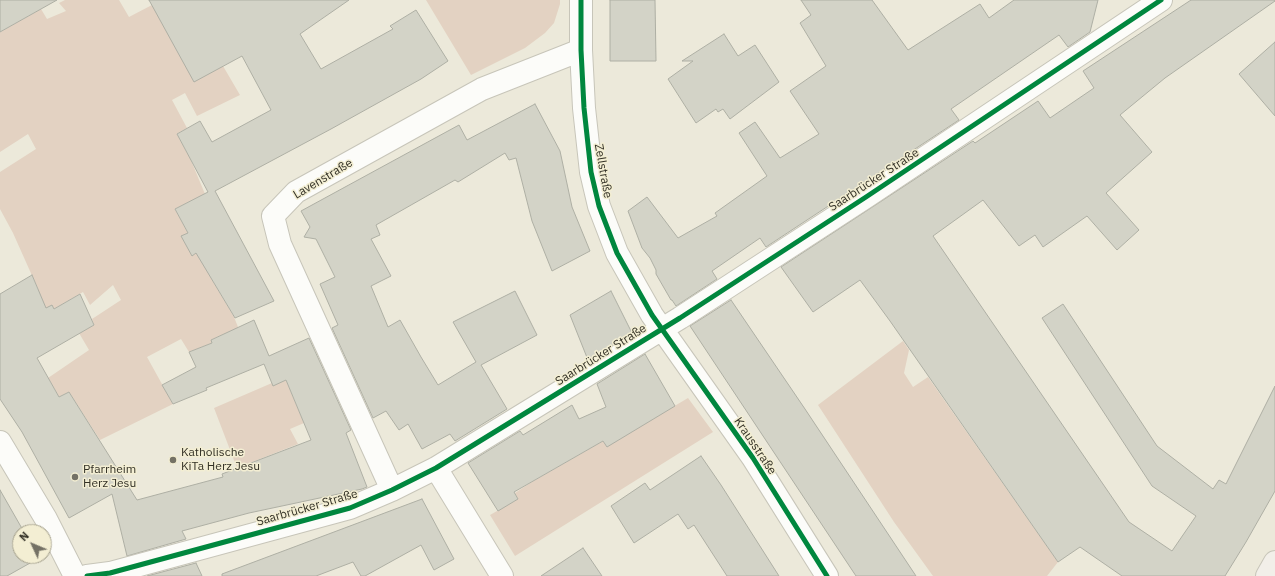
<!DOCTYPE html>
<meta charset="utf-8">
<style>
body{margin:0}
#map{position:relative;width:1275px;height:576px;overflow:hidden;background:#ece9da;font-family:"IBM Plex Sans",sans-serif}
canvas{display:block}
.north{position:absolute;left:12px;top:524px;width:40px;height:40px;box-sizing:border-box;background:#f3eed3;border:1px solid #a6a28e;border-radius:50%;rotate:314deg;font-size:11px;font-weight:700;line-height:16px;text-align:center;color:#333126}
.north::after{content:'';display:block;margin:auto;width:14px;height:18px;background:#747165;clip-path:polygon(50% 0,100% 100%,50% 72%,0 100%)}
</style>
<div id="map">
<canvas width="1275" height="576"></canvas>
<div class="north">N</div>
</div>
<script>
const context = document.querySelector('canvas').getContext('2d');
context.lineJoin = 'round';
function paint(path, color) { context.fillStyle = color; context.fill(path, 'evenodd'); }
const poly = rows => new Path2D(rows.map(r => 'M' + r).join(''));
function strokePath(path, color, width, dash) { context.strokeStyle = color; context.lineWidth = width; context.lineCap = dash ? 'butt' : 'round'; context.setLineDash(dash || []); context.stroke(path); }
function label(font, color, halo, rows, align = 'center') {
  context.font = font + ' "IBM Plex Sans",sans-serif'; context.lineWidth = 3; context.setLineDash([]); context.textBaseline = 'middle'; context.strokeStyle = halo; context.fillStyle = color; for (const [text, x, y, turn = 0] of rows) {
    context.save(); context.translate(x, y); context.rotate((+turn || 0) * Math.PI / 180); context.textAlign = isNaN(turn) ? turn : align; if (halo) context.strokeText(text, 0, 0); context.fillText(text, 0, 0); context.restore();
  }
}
const green = poly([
 [65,0,119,0,129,17,152,5,223,66,240,95,197,116,185,93,172,100,187,128,177,134,190,158,205,194,175,209,188,233,182,237,192,255,199,252,214,283,234,317,240,332,222,335,211,340,212,343,189,352,181,339,147,357,173,404,100,440,69,392,59,397,48,378,89,350,79,333,94,325,92,319,121,300,113,285,90,305,83,292,54,309,18,325,38,289,13,233,0,209,0,172,36,149,28,134,0,152,0,32,41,9,47,19,66,11,59,3],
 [426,0,560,0,560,4,554,23,545,33,525,48,471,75],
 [903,341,909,350,904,373,913,387,928,377,1058,562,1047,576,933,576,894,522,818,405],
 [286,380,304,423,290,429,298,444,237,468,214,408,272,383],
 [688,398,713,432,515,556,490,515,518,499,515,493,530,483,603,441,607,446]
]);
const building = poly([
 [0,0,57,0,0,32,0,0],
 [149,0,349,0,300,34,321,69,393,29,390,26,416,10,448,61,421,79,331,129,215,191,274,301,235,318,196,253,192,256,181,236,188,233,175,209,208,192,177,134,200,121,212,142,271,110,242,56,194,82,149,0],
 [610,0,655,0,656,61,610,61,610,0],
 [801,0,872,0,908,50,980,4,989,18,1014,0,1098,0,1090,32,1068,47,1059,35,951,109,959,120,766,247,760,238,712,271,717,279,676,306,672,300,671,300,656,274,656,270,650,258,642,248,628,211,647,197,678,238,717,216,715,213,767,176,739,133,755,122,780,158,819,134,790,91,826,66,800,23,811,15,801,0],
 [1191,0,1275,0,1275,1,1165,78,1120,115,1152,152,1106,193,1139,230,1117,250,1087,216,1043,247,1035,235,1019,246,983,200,933,236,1129,522,1172,551,1196,516,1152,486,1042,318,1063,304,1157,446,1213,489,1219,480,1226,484,1275,386,1275,491,1246,542,1225,576,1122,576,1080,547,1058,562,890,321,860,280,813,312,781,267,973,141,975,143,1038,101,1050,118,1094,88,1083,71,1191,0],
 [724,34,738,56,755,45,779,82,730,119,723,109,718,112,716,109,696,123,668,79,693,61,682,61,724,34],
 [1275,42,1275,116,1239,74,1275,42],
 [535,104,560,151,572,207,590,251,552,271,532,221,516,158,509,160,505,153,458,182,455,180,376,225,380,235,371,239,391,276,371,286,388,327,400,320,421,357,438,385,476,362,453,322,515,291,537,335,481,365,507,409,455,441,450,434,422,449,408,424,399,430,386,411,373,418,332,328,338,325,320,284,335,277,316,239,304,237,310,227,301,211,459,125,467,140,535,104],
 [32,275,46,308,52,305,54,309,80,294,94,325,37,358,59,397,69,392,137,500,223,477,222,474,311,440,286,380,273,386,264,364,206,388,207,390,173,404,162,385,196,367,189,352,212,343,211,340,254,320,269,356,309,338,351,430,346,433,367,487,362,489,249,513,182,531,186,539,127,556,112,494,69,518,22,432,0,399,0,294,32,275],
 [611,291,632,333,588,360,570,315,611,291],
 [731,300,805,409,916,576,856,576,690,326,731,300],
 [645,354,675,406,607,447,603,441,514,492,518,499,498,511,468,463,520,431,523,435,572,405,579,419,606,407,597,384,645,354],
 [701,456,721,485,779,576,727,576,694,525,688,529,678,514,634,543,611,506,645,483,650,490,701,456],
 [0,490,24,532,20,532,20,556,38,556,39,558,7,576,0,576,0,490],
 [422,499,454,559,434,570,421,545,365,576,361,576,353,562,316,576,222,576,222,574,422,499],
 [583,548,602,576,541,576,583,548],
 [196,563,202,576,147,576,196,563]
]);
const street = poly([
 [581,0,581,50,584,108,591,172,599,206,617,253,652,315,753,458,827,576],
 [0,442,46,519,75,576],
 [436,468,502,576],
 [392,490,280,244,273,216,296,192,482,89,581,50],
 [87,576,110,573,350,508,392,490,436,468,680,318,866,197,1161,0]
]);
const secondary = poly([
 [1267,576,1275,562]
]);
const cycleway = poly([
 [581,0,581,50,584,108,591,172,599,206,617,253,652,315,753,458,827,576],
 [87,576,110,573,350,508,392,490,436,468,680,318,866,197,1161,0]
]);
const markers = [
 [173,460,4,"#747165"],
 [75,477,4,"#747165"]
];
const streetNames = [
 ["Zellstraße",603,171,80],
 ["Lavenstraße",323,179,-31],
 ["Saarbrücker Straße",874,180,-33],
 ["Saarbrücker Straße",601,355,-32],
 ["Krausstraße",755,446,56],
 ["Saarbrücker Straße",307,508,-16]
];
const poiNames = [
 ["Katholische",181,453],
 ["KiTa Herz Jesu",181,467],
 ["Pfarrheim",83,470],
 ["Herz Jesu",83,484]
];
paint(green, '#e3d2c2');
paint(building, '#d3d3c7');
strokePath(building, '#aeafa4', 1);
strokePath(street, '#c7c5b9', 24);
strokePath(secondary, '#c7c5b9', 24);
strokePath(street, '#fcfcf9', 22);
strokePath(secondary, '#f2efe9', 22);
strokePath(cycleway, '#00873e', 5);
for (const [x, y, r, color] of markers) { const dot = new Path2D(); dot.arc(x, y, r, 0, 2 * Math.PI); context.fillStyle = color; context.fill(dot); strokePath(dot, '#f3eed3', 1.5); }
label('12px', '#333126', '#f3eed3', streetNames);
label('12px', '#333126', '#f3eed3', poiNames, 'left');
</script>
